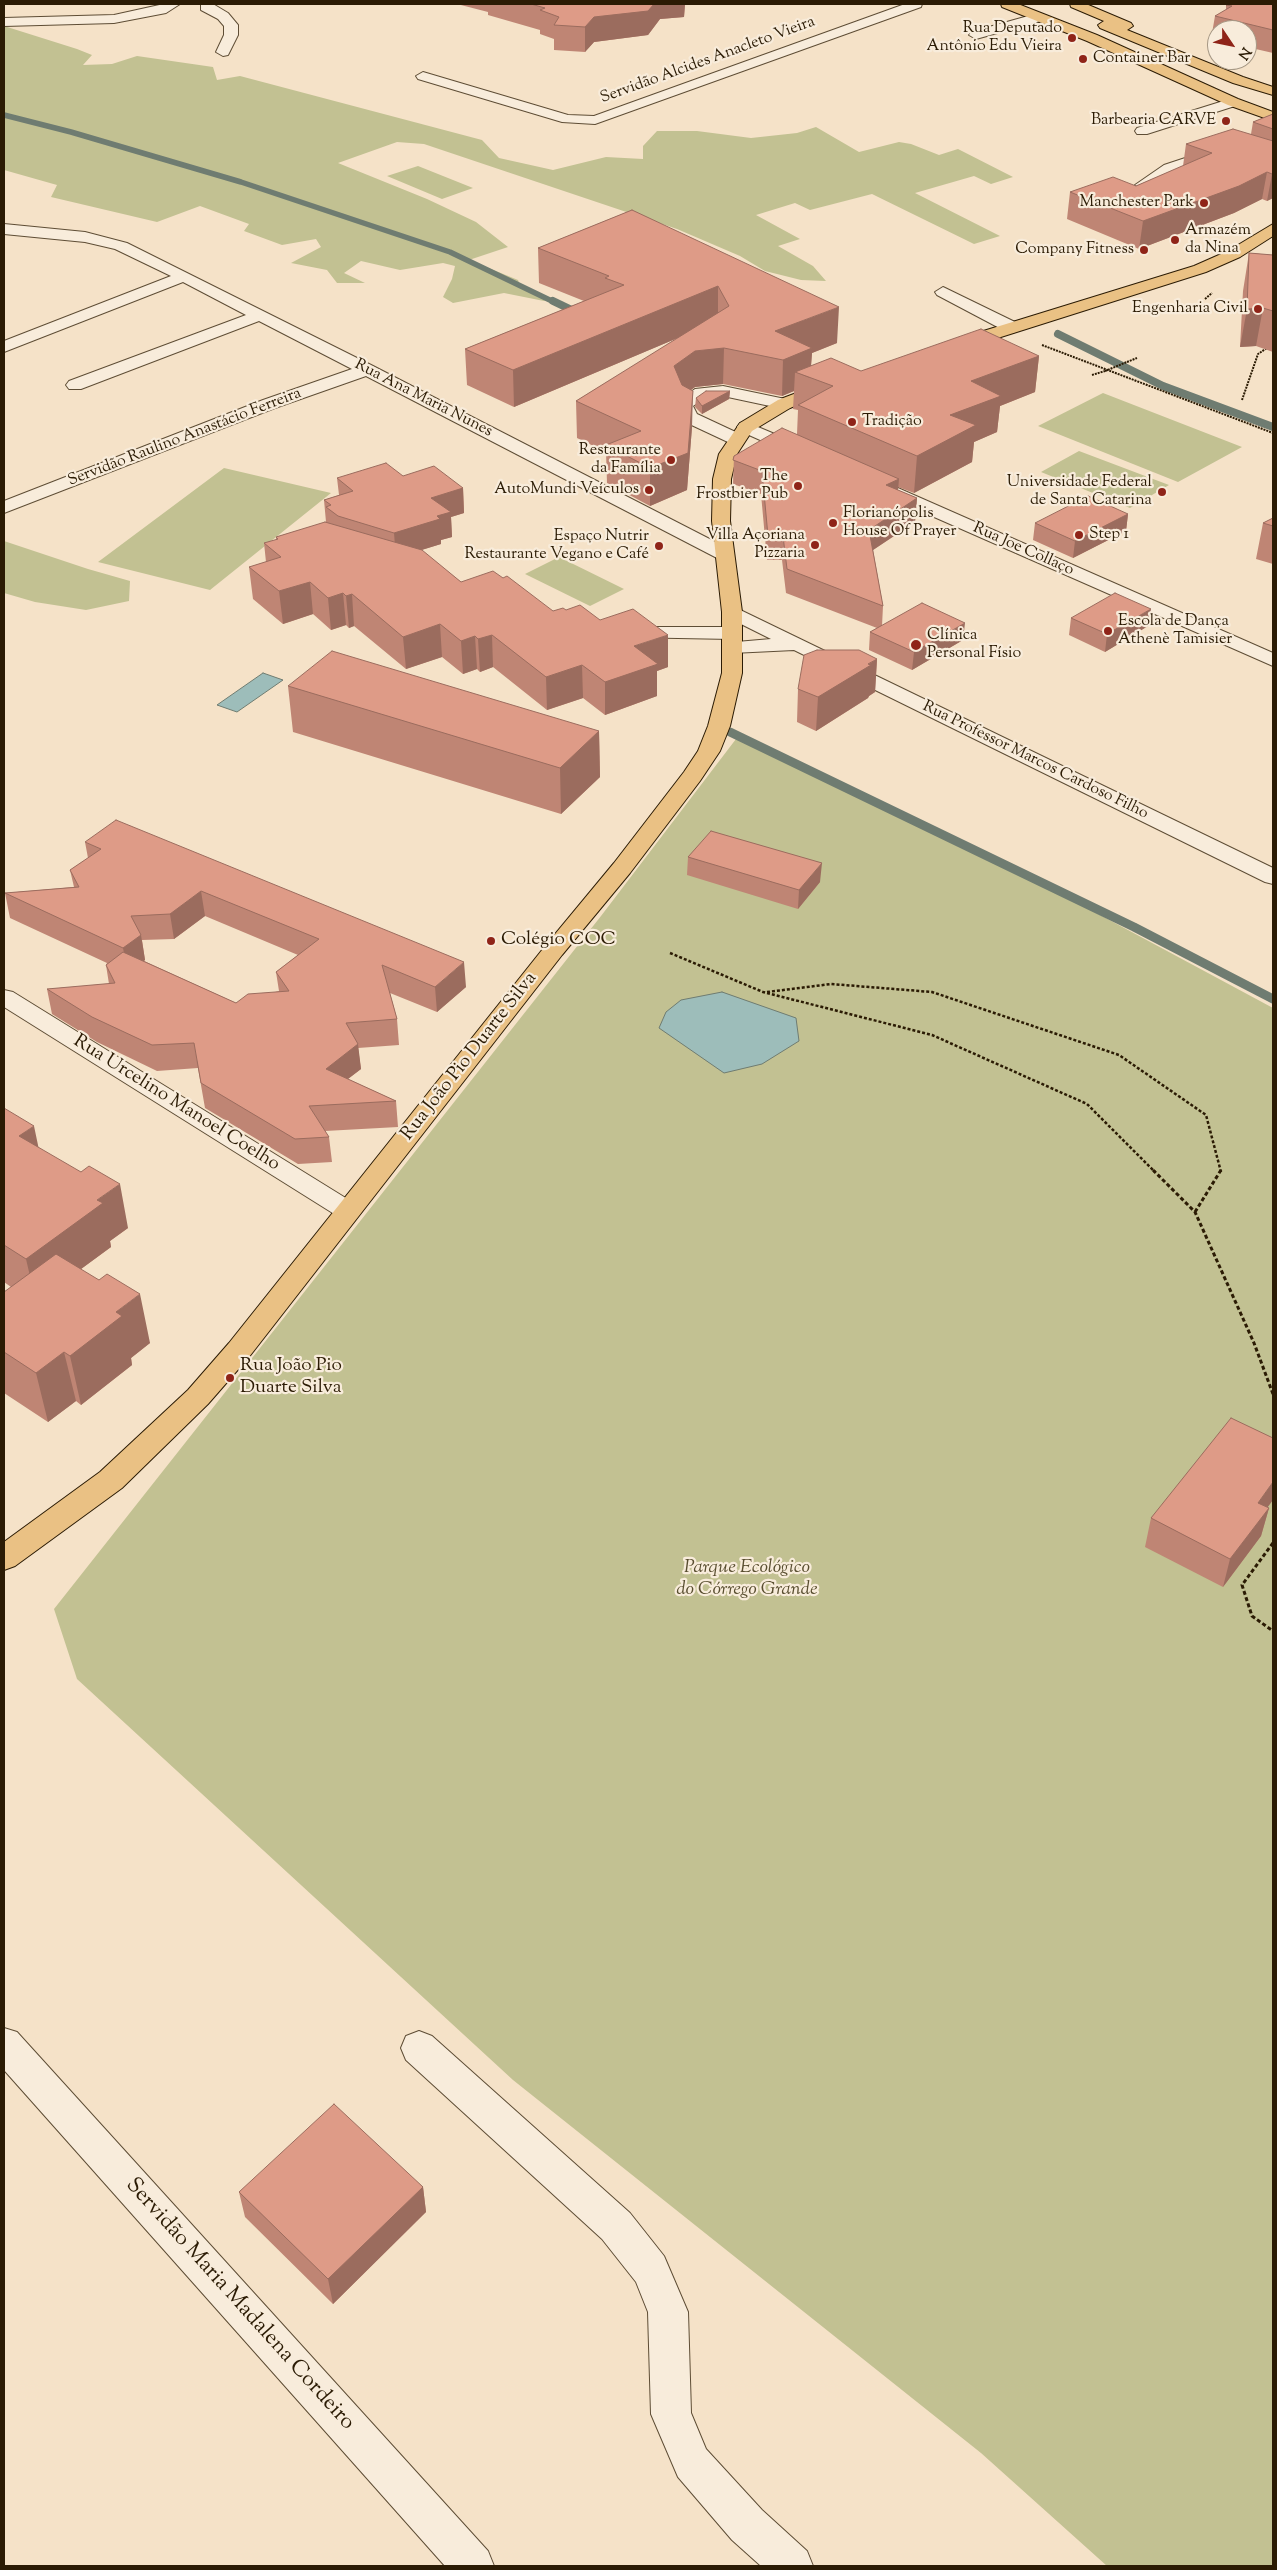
<!DOCTYPE html>
<meta charset="utf-8">
<style>
body{margin:0}
#map{position:relative;width:1277px;height:2570px;overflow:hidden;background:#f5e2c8;font-family:"Sorts Mill Goudy",serif}
canvas{display:block}
.frame{position:absolute;inset:0;border:5px solid #2b1b04;pointer-events:none}
.north{position:absolute;left:1207px;top:20px;width:50px;height:50px;box-sizing:border-box;background:#f8ecdb;border:1px solid #a69885;border-radius:50%;rotate:124deg;font-size:14px;font-weight:700;line-height:20px;text-align:center;color:#2b1b04}
.north::after{content:'';display:block;margin:auto;width:18px;height:22px;background:#8f2418;clip-path:polygon(50% 0,100% 100%,50% 72%,0 100%)}
</style>
<div id="map">
<canvas width="1277" height="2570"></canvas>
<div class="frame"></div>
<div class="north">N</div>
</div>
<script>
const context = document.querySelector('canvas').getContext('2d');
context.lineJoin = 'round';
function paint(path, color) { context.fillStyle = color; context.fill(path, 'evenodd'); }
const poly = rows => new Path2D(rows.map(r => 'M' + r).join(''));
function strokePath(path, color, width, dash) { context.strokeStyle = color; context.lineWidth = width; context.lineCap = dash ? 'butt' : 'round'; context.setLineDash(dash || []); context.stroke(path); }
function label(font, color, halo, rows, align = 'center') {
  context.font = font + ' "Sorts Mill Goudy",serif'; context.lineWidth = 4.5; context.setLineDash([]); context.textBaseline = 'middle'; context.strokeStyle = halo; context.fillStyle = color; for (const [text, x, y, turn = 0] of rows) {
    context.save(); context.translate(x, y); context.rotate((+turn || 0) * Math.PI / 180); context.textAlign = isNaN(turn) ? turn : align; if (halo) context.strokeText(text, 0, 0); context.fillText(text, 0, 0); context.restore();
  }
}
const green = poly([
 [4,26,77,49,92,55,83,65,112,64,137,56,213,67,217,80,240,76,482,140,499,158,553,170,606,157,643,159,643,146,657,131,697,131,751,138,797,133,816,127,859,152,899,142,911,144,939,155,958,149,1013,177,991,184,974,176,915,193,1000,236,974,244,872,194,810,210,795,203,756,215,800,239,778,246,813,266,826,281,801,280,765,271,740,256,677,229,424,144,397,142,338,163,427,199,476,222,508,247,469,260,518,280,520,285,549,298,544,301,504,293,453,303,443,297,452,279,455,266,443,263,400,270,361,261,344,273,365,283,337,283,327,270,291,263,321,247,316,239,282,245,244,231,249,224,200,206,157,222,51,197,57,185,4,170],
 [418,166,473,188,442,199,387,176],
 [1103,393,1242,447,1178,482,1038,426],
 [1079,451,1169,485,1130,508,1041,472],
 [224,468,331,493,210,590,98,562],
 [4,541,88,569,130,581,129,601,86,610,35,602,4,593],
 [559,557,624,589,590,606,525,574],
 [736,739,983,852,1273,1008,1273,2566,1107,2566,981,2453,513,2080,77,1679,54,1609,601,916]
]);
const water = poly([
 [263,673,283,680,237,712,217,705,263,673],
 [722,992,796,1018,799,1041,762,1064,724,1073,659,1028,666,1012,681,1000,722,992]
]);
const streamFar2 = poly([
 [4,115,71,132,241,182,450,252,556,303]
]);
const streamFar1 = poly([
 [553,301,580,314],
 [1058,334,1163,386,1273,427]
]);
const stream = poly([
 [730,732,1134,927,1273,999]
]);
const pathFar2 = poly([
 [1205,299,1212,293],
 [1042,345,1273,433],
 [1127,362,1137,358],
 [1092,375,1105,371],
 [1242,400,1258,354,1273,344]
]);
const pathFar1 = poly([
 [670,953,763,992,932,1035,1087,1104,1155,1172],
 [767,992,831,984,932,992,1119,1055,1206,1115,1221,1172]
]);
const path = poly([
 [1153,1170,1195,1212,1254,1343,1273,1394],
 [1195,1212,1221,1170],
 [1273,1543,1242,1585,1252,1616,1273,1631]
]);
const minor = poly([
 [164,4,180,4,166,13,114,23,4,26,4,18,114,15,164,4],
 [201,4,213,4,228,13,238,25,238,35,228,55,223,56,216,52,224,35,224,26,218,19,201,10,201,4],
 [905,4,922,4,921,7,595,124,562,122,418,79,416,76,423,72,568,115,594,116,905,4],
 [1039,13,1046,17,1044,20,976,39,969,35,971,32,1039,13],
 [1233,98,1240,102,1238,105,1147,134,1137,134,1135,131,1137,128,1233,98],
 [1273,129,1273,138,1174,171,1147,188,1142,189,1135,185,1164,165,1273,129],
 [4,224,85,232,127,243,373,366,731,550,734,554,731,558,724,560,717,558,366,376,275,408,4,513,4,501,263,400,352,369,259,321,81,389,69,389,66,385,69,381,246,315,183,282,4,352,4,341,171,276,115,249,85,242,4,234,4,224],
 [943,287,1019,324,1021,328,1013,333,1007,332,937,295,935,292,943,287],
 [723,386,790,400,793,404,790,408,784,409,723,396,705,398,693,406,697,414,742,435,745,439,742,443,730,443,683,421,675,404,695,389,723,386],
 [746,422,808,448,811,452,808,456,796,456,740,431,737,427,740,423,746,422],
 [882,481,1273,653,1273,666,875,491,873,487,875,483,882,481],
 [732,606,1273,868,1273,884,1265,882,794,650,732,653,725,651,722,647,725,643,771,639,725,616,722,612,725,608,732,606],
 [631,627,732,627,739,629,742,633,739,637,732,639,624,637,621,633,624,629,631,627],
 [4,990,13,992,357,1205,361,1211,357,1217,348,1220,339,1217,4,1007,4,990],
 [4,2028,17,2032,488,2551,494,2566,445,2566,4,2070,4,2028],
 [419,2031,432,2036,630,2213,664,2256,688,2312,691,2413,706,2449,762,2510,807,2551,813,2566,761,2566,732,2540,678,2477,651,2414,648,2312,636,2282,602,2239,406,2060,401,2048,406,2036,419,2031]
]);
const major = poly([
 [1001,4,1018,4,1097,35,1238,99,1273,112,1273,121,1228,105,1087,41,1002,7,1001,4],
 [1070,4,1086,4,1131,23,1133,26,1127,30,1243,77,1273,87,1273,95,1233,83,1100,28,1098,25,1104,21,1071,7,1070,4],
 [1273,224,1273,236,1240,257,1206,272,963,349,951,349,949,345,951,341,1194,266,1228,251,1273,224],
 [828,381,834,382,837,386,834,390,790,408,752,431,737,454,731,479,730,521,742,612,742,673,730,726,720,751,700,781,630,873,562,955,249,1357,208,1404,122,1488,15,1566,4,1570,4,1542,100,1472,188,1390,229,1343,546,945,614,863,684,772,698,751,708,726,722,673,722,612,712,521,713,479,719,454,740,423,778,400,828,381]
]);
const pathBridge = poly([
 [1105,371,1127,362]
]);
const wall = poly([
 [457,4,685,4,684,17,660,19,648,35,594,42,585,52,554,50,554,39,540,34,540,30,488,15,488,12],
 [1273,4,1273,53,1247,47,1247,30,1217,30,1217,40,1211,39,1215,16,1226,10,1226,5],
 [1273,114,1273,198,1267,201,1262,199,1234,213,1139,249,1067,219,1070,192,1136,186,1183,166,1186,144,1251,134,1253,122],
 [632,210,837,343,812,353,811,366,861,371,1039,356,1035,392,1000,406,997,432,974,442,972,462,914,493,898,487,898,490,917,498,915,522,873,550,883,606,882,626,963,640,912,670,869,650,870,632,877,628,786,593,782,560,767,560,761,494,733,484,734,456,797,434,798,410,793,409,794,391,782,396,723,384,695,387,691,390,692,427,687,490,650,506,607,483,606,452,577,438,576,401,680,337,514,407,467,385,465,349,584,301,539,283,538,248],
 [1249,253,1273,255,1273,352,1256,346,1240,347,1243,291],
 [730,391,729,399,702,414,695,407,696,398],
 [403,476,463,488,464,513,451,517,452,537,441,540,441,544,421,550,461,582,553,611,566,610,600,620,668,667,657,671,657,696,605,715,583,698,547,710,493,667,480,672,477,669,463,674,442,657,406,669,354,626,349,628,346,625,331,630,313,614,283,624,253,599,249,567,266,562,264,543,276,540,276,537,326,522,324,500,339,495,337,478],
 [1128,514,1126,531,1073,558,1033,540,1035,523],
 [1273,518,1273,564,1256,559,1263,523],
 [1071,618,1148,626,1105,652,1069,635],
 [877,659,875,692,869,696,868,698,816,731,797,722,798,689],
 [288,686,599,731,600,777,561,814,293,732],
 [85,842,466,987,437,1012,390,993,397,1019,399,1045,358,1048,361,1069,348,1079,396,1101,398,1127,325,1131,329,1137,332,1162,298,1164,205,1108,198,1068,157,1071,97,1042,52,1014,47,989,109,984,106,965,107,963,10,918,5,893,74,887,70,870,88,858],
 [205,916,298,955,276,972,279,991,236,1003,144,961,145,960,142,940,174,939],
 [688,857,820,882,798,909,687,875],
 [4,1108,38,1147,128,1228,110,1241,111,1247,81,1269,150,1343,131,1358,132,1365,81,1405,76,1401,48,1422,4,1393,4,1292,11,1287,4,1282],
 [1269,1508,1261,1536,1223,1587,1145,1547,1151,1518],
 [423,2187,426,2212,333,2304,245,2217,239,2192]
]);
const shadedWall = poly([
 [654,4,685,4,684,17,660,19,648,35,594,42,585,52,585,27,594,17],
 [1267,172,1262,199,1234,213,1139,249,1143,221],
 [1273,173,1273,198,1267,201,1272,174],
 [718,286,718,321,514,407,513,370],
 [839,307,837,343,812,353,810,378,795,372,794,391,782,396,783,360,775,331],
 [1263,308,1256,346,1240,347,1247,309],
 [724,348,723,384,695,387,674,402,674,366,695,351],
 [1039,356,1035,392,1000,406,997,432,974,442,972,462,914,493,917,456,950,415,971,381],
 [693,391,692,427,687,490,650,506,650,468],
 [730,391,729,399,702,414,702,406],
 [899,479,897,502,886,485],
 [463,488,464,513,451,517,452,537,441,540,441,544,396,558,394,533,431,498],
 [917,498,915,522,867,554,869,530],
 [1128,514,1126,531,1073,558,1075,541],
 [310,582,313,614,283,624,279,591],
 [343,593,346,625,331,630,328,598],
 [352,594,354,626,349,628,346,596],
 [1151,609,1148,626,1105,652,1107,634],
 [965,623,963,640,912,670,914,652],
 [440,624,442,657,406,669,403,637],
 [492,635,493,667,480,672,478,639],
 [668,635,668,667,657,671,657,696,605,715,605,682,634,646],
 [475,636,477,669,463,674,461,641],
 [877,659,875,692,869,696,868,698,816,731,818,697],
 [582,665,583,698,547,710,546,677],
 [599,731,600,777,561,814,560,768],
 [822,863,820,882,798,909,799,890],
 [201,891,205,916,174,939,170,914],
 [141,935,145,960,128,973,123,948],
 [464,962,466,987,437,1012,435,987],
 [358,1044,361,1069,328,1094,326,1069],
 [34,1126,43,1169,19,1136],
 [120,1184,128,1228,110,1241,111,1247,36,1302,26,1259,97,1200],
 [140,1294,150,1343,131,1358,132,1365,81,1405,70,1356,116,1312],
 [64,1352,76,1401,48,1422,36,1373],
 [1273,1482,1273,1500,1250,1531,1258,1503],
 [1269,1508,1261,1536,1223,1587,1230,1559],
 [423,2187,426,2212,333,2304,328,2279]
]);
const building = poly([
 [531,4,654,4,648,11,594,17,585,27,554,25,559,17,540,10,545,8,531,4],
 [1229,4,1273,4,1273,30,1215,16,1232,6,1226,5,1229,4],
 [1273,114,1273,129,1253,122,1273,114],
 [1233,129,1273,141,1273,173,1272,174,1267,172,1239,186,1143,221,1070,192,1113,177,1136,186,1212,153,1186,144,1233,129],
 [632,210,839,307,775,331,812,348,783,360,724,348,695,351,674,366,682,385,693,391,688,453,650,468,606,445,641,431,576,401,729,306,718,286,513,370,465,349,624,285,605,278,609,276,538,248,632,210],
 [1249,253,1273,255,1273,311,1263,308,1247,309,1249,253],
 [981,329,1039,356,971,381,1001,396,950,415,976,425,917,456,798,405,833,386,795,372,831,358,861,371,981,329],
 [706,391,730,391,702,406,696,398,706,391],
 [782,428,899,479,886,485,917,498,869,530,883,606,787,569,783,536,768,536,762,471,733,460,734,456,782,428],
 [386,463,403,476,434,466,463,488,431,498,451,512,437,516,440,519,394,533,338,516,326,507,331,505,324,500,353,491,337,478,386,463],
 [1088,496,1128,514,1075,541,1035,523,1088,496],
 [1273,518,1273,526,1263,523,1273,518],
 [325,522,422,550,461,582,493,571,503,578,507,576,553,611,563,608,566,610,580,605,600,620,633,609,668,635,634,646,658,664,605,682,582,665,546,677,492,635,478,639,475,636,461,641,440,624,403,637,352,594,346,596,343,593,328,598,310,582,279,591,249,567,281,557,264,543,278,539,276,537,325,522],
 [1115,593,1151,609,1107,634,1071,618,1115,593],
 [922,603,965,623,914,652,870,632,922,603],
 [817,650,859,650,877,659,868,664,871,665,818,697,798,689,804,655,817,650],
 [332,651,599,731,560,768,288,686,332,651],
 [116,820,464,962,435,987,382,965,397,1019,346,1023,358,1044,326,1069,396,1101,309,1106,329,1137,295,1139,201,1083,194,1043,152,1045,92,1017,47,989,115,983,106,965,123,952,236,1003,248,994,289,991,276,972,319,939,201,891,170,914,131,916,141,935,123,948,5,893,79,887,70,870,101,849,85,842,116,820],
 [711,831,822,863,799,890,688,857,711,831],
 [4,1108,34,1126,19,1136,81,1172,89,1166,120,1184,97,1200,103,1203,26,1259,4,1245,4,1108],
 [56,1254,99,1280,107,1274,140,1294,116,1312,122,1316,70,1356,64,1352,36,1373,4,1352,4,1292,56,1254],
 [1231,1418,1273,1438,1273,1482,1258,1503,1269,1508,1230,1559,1151,1518,1231,1418],
 [334,2104,423,2187,328,2279,239,2192,334,2104]
]);
const markers = [
 [1072,38,5,"#8f2418"],
 [1083,59,5,"#8f2418"],
 [1226,121,5,"#8f2418"],
 [1204,203,5,"#8f2418"],
 [1175,240,5,"#8f2418"],
 [1144,250,5,"#8f2418"],
 [1258,309,5,"#8f2418"],
 [852,422,5,"#8f2418"],
 [671,460,5,"#8f2418"],
 [798,486,5,"#8f2418"],
 [649,490,5,"#8f2418"],
 [1162,492,5,"#8f2418"],
 [833,523,5,"#8f2418"],
 [1079,535,5,"#8f2418"],
 [815,545,5,"#8f2418"],
 [659,546,5,"#8f2418"],
 [1108,631,5,"#8f2418"],
 [916,645,6,"#8f2418"],
 [491,941,5,"#8f2418"],
 [230,1378,5,"#8f2418"]
];
const farPoinames = [
 ["Rua Deputado",1062,29],
 ["Antônio Edu Vieira",1062,47],
 ["Container Bar",1093,59,"left"],
 ["Barbearia CARVE",1216,121],
 ["Manchester Park",1194,203],
 ["Armazém",1185,231,"left"],
 ["da Nina",1185,249,"left"],
 ["Company Fitness",1134,250],
 ["Engenharia Civil",1248,309],
 ["Tradição",862,422,"left"],
 ["Restaurante",661,451],
 ["da Família",661,469],
 ["The",788,477],
 ["Frostbier Pub",788,495],
 ["Universidade Federal",1152,483],
 ["de Santa Catarina",1152,501],
 ["AutoMundi Veículos",639,490],
 ["Florianópolis",843,514,"left"],
 ["House Of Prayer",843,532,"left"],
 ["Step 1",1089,535,"left"],
 ["Villa Açoriana",805,536],
 ["Pizzaria",805,554],
 ["Espaço Nutrir",649,537],
 ["Restaurante Vegano e Café",649,555],
 ["Escola de Dança",1118,622,"left"],
 ["Athenè Tamisier",1118,640,"left"],
 ["Clínica",927,636,"left"],
 ["Personal Físio",927,654,"left"]
];
const farStreetnames = [
 ["Servidão Alcides Anacleto Vieira",708,61,-20],
 ["Rua Ana Maria Nunes",423,399,27],
 ["Servidão Raulino Anastácio Ferreira",185,438,-21],
 ["Rua Joe Collaço",1023,550,24],
 ["Rua Professor Marcos Cardoso Filho",1035,761,26]
];
const poiNames = [
 ["Colégio COC",501,941],
 ["Rua João Pio",240,1367],
 ["Duarte Silva",240,1389]
];
const streetNames = [
 ["Rua João Pio Duarte Silva",470,1057,-52],
 ["Rua Urcelino Manoel Coelho",176,1104,32]
];
const parkNames = [
 ["Parque Ecológico",747,1569],
 ["do Córrego Grande",747,1591]
];
const nearStreetnames = [
 ["Servidão Maria Madalena Cordeiro",239,2305,48]
];
paint(green, '#c2c192');
paint(water, '#9dbdba');
strokePath(water, '#6f7c71', 1);
strokePath(streamFar2, '#6f7c71', 5.5);
strokePath(streamFar1, '#6f7c71', 8);
strokePath(stream, '#6f7c71', 9);
strokePath(minor, '#5e4d35', 2);
strokePath(major, '#2b1b04', 2);
strokePath(pathFar2, '#2b1b04', 2, [2, 1]);
strokePath(pathFar1, '#2b1b04', 2.5, [3, 2]);
strokePath(path, '#2b1b04', 3, [4, 2.5]);
paint(minor, '#f8ecdb');
paint(major, '#eac184');
strokePath(pathBridge, '#2b1b04', 2, [2, 1]);
paint(wall, '#bf8574');
paint(shadedWall, '#9b6c5e');
paint(building, '#de9b87');
strokePath(building, '#9b6c5e', 1);
for (const [x, y, r, color] of markers) { const dot = new Path2D(); dot.arc(x, y, r, 0, 2 * Math.PI); context.fillStyle = color; context.fill(dot); strokePath(dot, '#f8ecdb', 2); }
label('16px', '#2b1b04', '#f8ecdb', farPoinames, 'right');
label('16px', '#2b1b04', '#f8ecdb', farStreetnames);
label('19px', '#2b1b04', '#f8ecdb', poiNames, 'left');
label('19px', '#2b1b04', '#f8ecdb', streetNames);
label('italic 19px', '#584d2f', '#f8ecdb', parkNames);
label('22px', '#2b1b04', '#f8ecdb', nearStreetnames);
</script>
